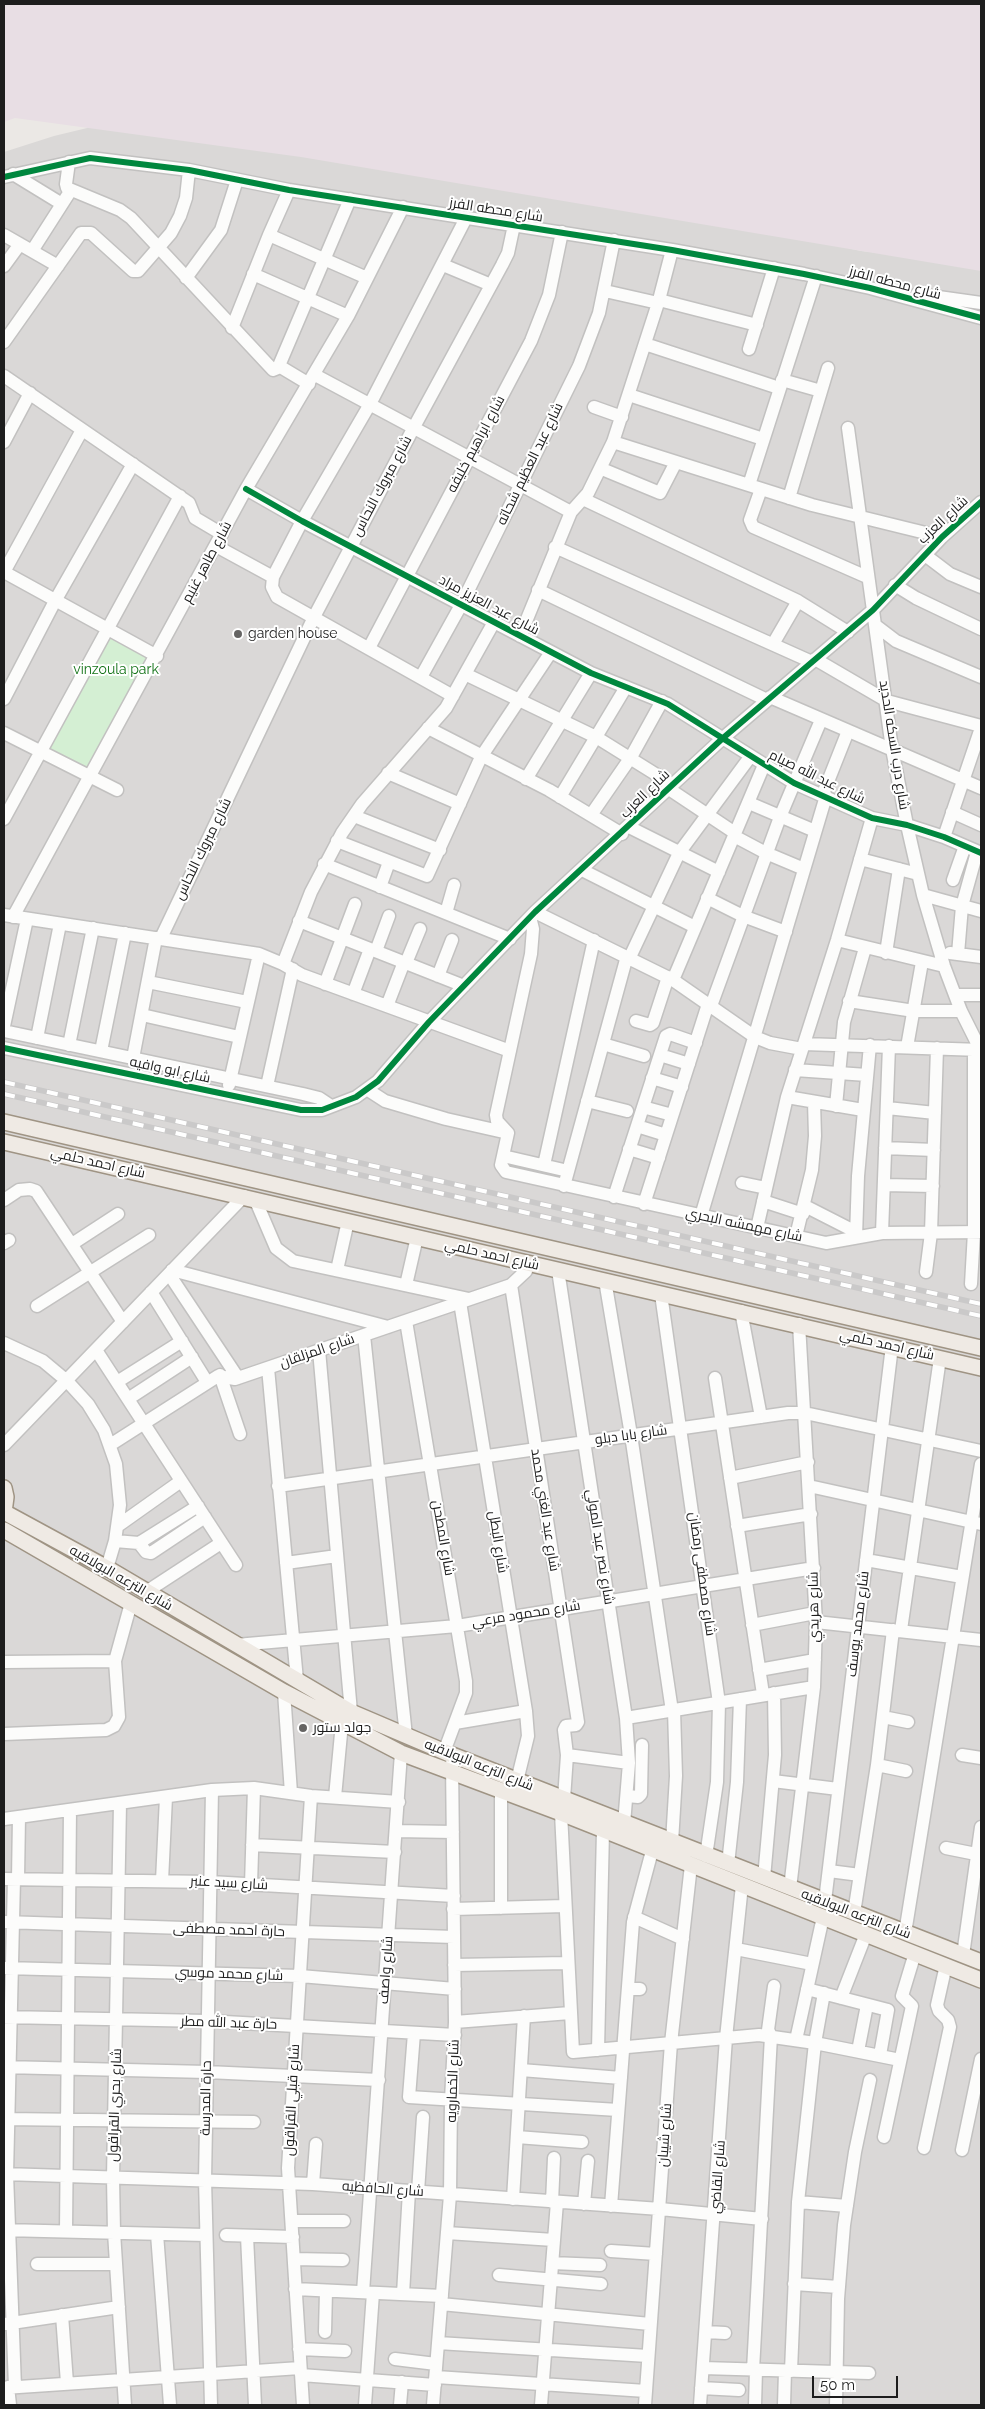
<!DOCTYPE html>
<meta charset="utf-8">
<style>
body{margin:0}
#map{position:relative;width:985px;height:2409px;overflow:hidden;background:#ebe8e5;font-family:Raleway,sans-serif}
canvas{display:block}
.frame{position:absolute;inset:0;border:5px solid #1d1d1d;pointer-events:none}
.scale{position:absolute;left:812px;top:2376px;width:86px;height:22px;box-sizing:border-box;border:2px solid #1d1d1d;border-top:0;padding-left:6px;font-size:15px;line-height:18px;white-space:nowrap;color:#1d1d1d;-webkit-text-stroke:4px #fff;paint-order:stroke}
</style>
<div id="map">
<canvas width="985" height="2409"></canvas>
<div class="frame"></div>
<div class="scale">50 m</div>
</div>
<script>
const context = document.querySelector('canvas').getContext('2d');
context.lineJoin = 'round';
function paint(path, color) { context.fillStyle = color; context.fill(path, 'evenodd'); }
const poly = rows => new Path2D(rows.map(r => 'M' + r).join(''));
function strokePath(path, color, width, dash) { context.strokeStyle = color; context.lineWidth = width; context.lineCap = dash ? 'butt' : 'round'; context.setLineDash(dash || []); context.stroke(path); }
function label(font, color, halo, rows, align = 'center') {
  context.font = font + ' Raleway,Cairo,sans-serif'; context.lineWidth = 4; context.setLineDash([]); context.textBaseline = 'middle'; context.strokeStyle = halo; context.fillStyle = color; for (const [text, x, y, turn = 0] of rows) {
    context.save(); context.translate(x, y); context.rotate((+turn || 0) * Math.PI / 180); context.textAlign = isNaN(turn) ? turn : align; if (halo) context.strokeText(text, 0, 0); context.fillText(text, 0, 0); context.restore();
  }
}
const residential = poly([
 [112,122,686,212,861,251,981,264,981,2405,4,2405,4,152,54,136]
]);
const industrial = poly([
 [4,4,981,4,981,271,301,157,15,118,4,122]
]);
const park = poly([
 [106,634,153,658,89,775,43,750]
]);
const minor = poly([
 [69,162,66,184,67,188,120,210,131,218,273,370,278,368,350,199],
 [13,174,62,204],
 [4,177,90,158,189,170,289,190,672,250,804,274,870,288,981,318],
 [4,235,58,266],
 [269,235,367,278],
 [32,251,71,190],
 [443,265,491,285],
 [4,266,20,244],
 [253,274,348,316],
 [186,278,221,230,237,180],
 [605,291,658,303],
 [917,294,981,303],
 [659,300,757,325],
 [232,328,269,235,289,190],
 [4,342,81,233,91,233,133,271,138,271,171,233,180,216,186,198,189,170],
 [645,344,779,388],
 [749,349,774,268],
 [279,366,309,384],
 [315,375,571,512],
 [4,376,189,503,195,518,222,534],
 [782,380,821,391],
 [629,395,763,439],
 [594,407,622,417],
 [848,428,892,749,907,825,923,895,944,966,961,1011,981,1051],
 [4,442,30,393],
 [613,442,812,505,942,537],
 [602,469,660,493,676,462],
 [749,485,816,276],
 [246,489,302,521,591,673,668,704,794,783,872,818,907,825,944,837,981,853],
 [761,489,750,520,753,527,867,577],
 [789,498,828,368],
 [583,499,798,601,848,632],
 [216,546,273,577],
 [555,547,812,662],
 [925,555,950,574,981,587],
 [4,572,157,656],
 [4,572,82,430],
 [895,585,916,598,981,629],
 [538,590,767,700],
 [875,625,896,641,981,677],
 [520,636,571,512,588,493,613,442,659,300,672,250],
 [773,644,798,601],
 [369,648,531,341,549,295,562,232],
 [815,659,887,701,981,726],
 [465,674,596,737,673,785],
 [421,677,461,605,579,366,599,313,614,240],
 [453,696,277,597,272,587,273,577,302,521,370,404,466,218],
 [770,697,981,788],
 [4,699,55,601,133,464],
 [428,728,549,790,622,834],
 [4,733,117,790],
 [388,773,460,804],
 [526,779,591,673],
 [669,789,735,833],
 [823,794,848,731],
 [560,797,626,687],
 [749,803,815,831],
 [952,812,981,825],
 [591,815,631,757,662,701],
 [354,816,440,850],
 [4,819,180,496],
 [629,827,719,872],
 [734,836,766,853,804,869],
 [944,837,981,728],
 [337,841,427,876,481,757,551,652],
 [860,859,918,874],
 [324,864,510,939],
 [582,870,695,927],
 [953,880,965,846],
 [380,887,389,862],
 [923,895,981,911],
 [707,898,743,916,786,932],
 [535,912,673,980,755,1037,770,1043,802,1049],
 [446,913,454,885],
 [4,915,259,954,283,964,302,975,510,1051],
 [13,917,246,489,348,316,403,207],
 [530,917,533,929,531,954,496,1115,497,1121,508,1133,501,1165,506,1172,826,1243,882,1233,981,1232],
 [299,921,464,986],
 [161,938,314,617,414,427,502,265,508,253,514,225],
 [837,940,944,966],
 [376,951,389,916],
 [886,953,899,869],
 [950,953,981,957],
 [958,954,962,906,977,852],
 [630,957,679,853,750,757],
 [406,963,420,929],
 [283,964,311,892,342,833,362,804,446,708,494,622],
 [438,976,452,940],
 [673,980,764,765],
 [148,982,247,1002],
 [325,984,355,904],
 [353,994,370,949],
 [955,995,981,995],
 [849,1001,914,1011,961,1011],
 [387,1006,404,962],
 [711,1006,780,817,821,720],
 [142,1015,239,1037],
 [636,1021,650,1025,653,1023,668,977],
 [4,1026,27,919],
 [4,1031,303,1094,319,1098,331,1106],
 [37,1038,60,924],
 [603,1044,644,1056],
 [804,1044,981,1050],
 [69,1045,93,928],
 [907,1047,922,962],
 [4,1048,301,1110,322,1110,356,1097,378,1081,429,1022,535,912,723,738,873,610,942,537,981,502],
 [101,1051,125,933],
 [660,1055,689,1064],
 [133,1058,156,938],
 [795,1070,867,1075],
 [652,1078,682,1087],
 [229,1085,259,954],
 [267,1086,293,969],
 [368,1090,385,1101,446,1119,508,1133],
 [787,1097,863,1110],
 [587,1101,627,1111],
 [836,1106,844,1022,865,948],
 [643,1107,672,1115],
 [887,1108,935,1113],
 [637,1126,666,1135],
 [885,1148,934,1150],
 [629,1149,659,1158],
 [503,1156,568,1171],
 [544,1165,594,940],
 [742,1183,766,1188],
 [884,1185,933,1186],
 [564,1186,627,956],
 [614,1197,666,1036,670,1034,696,1043],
 [255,1199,276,1248,293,1261,469,1299],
 [4,1200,19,1190,30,1189,36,1191,123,1322],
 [763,1201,803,1214],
 [644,1204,708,1004],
 [805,1206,856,1232],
 [701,1216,826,796],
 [757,1228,787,1097,837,940,872,818],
 [882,1233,889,1046],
 [796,1236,812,1170,815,1136,814,1102],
 [856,1237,858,1176,870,1045],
 [4,1243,9,1240],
 [72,1244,118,1214],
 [172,1270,388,1327],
 [337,1270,348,1221],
 [558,1270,626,1718,629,1763,624,1824],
 [926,1272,931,1233,937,1048],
 [169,1274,238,1378],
 [605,1280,631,1435,672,1711],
 [971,1284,974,1232,974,1050],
 [406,1285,417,1237],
 [511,1285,578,1722,576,1725,566,1726,564,1730,567,1755,564,1799],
 [151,1292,207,1382],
 [661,1294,719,1703,717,1782,706,1856],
 [460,1302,526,1711,528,1736,517,1781],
 [37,1306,149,1235],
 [741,1311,761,1417],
 [406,1321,466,1681,466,1693,444,1752],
 [364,1335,406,1736],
 [4,1343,43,1361,67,1381,88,1404,104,1430,116,1464,120,1505,115,1541,107,1568],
 [96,1350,236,1565],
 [319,1350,351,1712],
 [268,1368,297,1680],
 [220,1375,240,1434],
 [715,1378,763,1694],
 [117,1382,182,1341],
 [128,1399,192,1357],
 [4,1445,244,1196],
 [110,1445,218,1376,235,1379,511,1285,526,1271,528,1263],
 [730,1478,808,1462],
 [278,1486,788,1413,805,1413,981,1451],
 [809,1486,981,1524],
 [119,1525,181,1481],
 [737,1526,811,1514],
 [115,1541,139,1543,146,1552,151,1553,205,1517],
 [139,1543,198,1506],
 [866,1560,962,1577],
 [286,1563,337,1556],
 [146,1592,221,1543],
 [816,1622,981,1640],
 [752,1625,815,1613],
 [901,1630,940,1358],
 [236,1645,457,1626,814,1568],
 [4,1662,115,1661],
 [759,1670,815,1660],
 [284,1692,291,1793],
 [883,1717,908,1722],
 [626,1718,814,1687],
 [455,1723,526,1711],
 [4,1734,106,1730,114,1726,119,1717,115,1661,131,1603],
 [567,1755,629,1763],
 [962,1755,981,1758],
 [877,1765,906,1771],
 [773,1781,838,1789],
 [501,1790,501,1908],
 [627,1796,638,1797,641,1794,642,1745],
 [335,1797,342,1723],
 [120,1804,113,2178,114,2232,125,2405],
 [561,1813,573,2052,759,2035,815,2043,900,2060],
 [4,1819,212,1790,254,1788,311,1796,399,1802],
 [396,1831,453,1832],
 [672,1842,676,1776,674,1710],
 [252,1845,395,1852],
 [946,1848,981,1855],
 [728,1864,737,1782,740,1699],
 [829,1871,860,1875],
 [764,1878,775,1755,774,1693],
 [4,1879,210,1882,454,1896],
 [14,1879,7,2174,15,2387],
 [18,1879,19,1817],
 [162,1881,166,1797],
 [251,1885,254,1788],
 [790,1888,814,1687,816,1622,799,1324],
 [825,1901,892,1346],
 [453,1909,565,1906],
 [854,1913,877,1765,893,1630],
 [634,1917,683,1939],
 [4,1922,454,1937],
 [905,1933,981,1464],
 [736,1949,812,1964],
 [963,1955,981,1827],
 [454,1965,567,1963],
 [5,1968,300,1976,455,1989],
 [628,1989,640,1989],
 [807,1989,888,2010,880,2055],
 [841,1998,866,1934],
 [4,2017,207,2021,455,2035],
 [455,2022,570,2013],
 [414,2033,409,2097,618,2110],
 [796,2040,823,1917],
 [598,2050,603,1830],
 [858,2051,867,2005],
 [4,2067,207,2072,379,2080],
 [521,2070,621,2078],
 [4,2119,254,2122],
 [517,2137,582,2142],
 [884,2137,912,2006,902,1996,915,1953],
 [924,2148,950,2027,948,2020,939,2011,937,2005,946,1965],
 [962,2150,981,2059],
 [4,2174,313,2184,660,2209,762,2219],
 [313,2184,316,2144],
 [418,2192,423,2117],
 [513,2199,524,2016],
 [552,2202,554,2158],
 [798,2202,847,2206],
 [584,2204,588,2161],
 [611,2206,633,1922,652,1851],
 [292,2221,344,2221],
 [4,2230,205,2235],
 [66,2231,70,1810],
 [447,2233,554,2240],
 [157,2234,170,2405],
 [226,2235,293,2237],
 [247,2236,255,2405],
 [611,2251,656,2254],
 [294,2259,343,2260],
 [552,2263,600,2265],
 [37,2264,116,2264],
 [499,2275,601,2284],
 [794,2284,839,2287],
 [295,2289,442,2296],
 [363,2292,401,1753],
 [403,2294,409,2191],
 [441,2304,650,2324],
 [62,2315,67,2383],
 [5,2324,119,2307],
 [325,2332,326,2291],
 [706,2332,725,2333],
 [438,2343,648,2356],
 [299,2349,345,2351],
 [395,2359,436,2364],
 [703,2368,869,2373],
 [753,2370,771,2036,768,2030,774,1986],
 [791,2371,798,2202,815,2043,824,1993],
 [301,2375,435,2385],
 [436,2377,646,2391],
 [8,2387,10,2405],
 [4,2388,300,2368],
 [701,2388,739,2390],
 [211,2405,205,2180,212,1790],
 [303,2405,288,2168,311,1796],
 [365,2405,373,2293],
 [400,2405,402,2382],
 [433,2405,450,2195,451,2100,455,2022,452,1763],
 [541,2405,557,2202],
 [645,2405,671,2043,691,1865],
 [700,2405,726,2038,742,1885],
 [755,2405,756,2370],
 [784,2405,785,2371],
 [836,2405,838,2299,844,2225,855,2152,870,2080]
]);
const major = poly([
 [4,1122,981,1348],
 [4,1142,981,1368],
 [4,1488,6,1497,4,1512,107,1568,351,1712,452,1755,981,1962],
 [4,1530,284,1692,401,1753,561,1813,981,1980]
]);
const rail = poly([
 [4,1082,981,1304],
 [4,1094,981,1316]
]);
const cycleway = poly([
 [4,177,90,158,189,170,289,190,672,250,804,274,870,288,981,318],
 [246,489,302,521,591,673,668,704,794,783,872,818,907,825,944,837,981,853],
 [4,1048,301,1110,322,1110,356,1097,378,1081,429,1022,535,912,723,738,873,610,942,537,981,502]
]);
const markers = [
 [238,634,5,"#656463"],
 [303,1728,5,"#656463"]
];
const streetNames = [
 ["شارع محطه الفرز",496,210,9],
 ["شارع محطه الفرز",895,283,15],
 ["شارع ابراهيم خليفه",476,444,-62],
 ["شارع عبد العظيم شحاته",530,464,-64],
 ["شارع مبروك النحاس",382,486,-62],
 ["شارع العزب",943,520,-43],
 ["شارع طاهر غنيم",207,562,-62],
 ["شارع عبد العزيز مراد",489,605,28],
 ["شارع درب السكه الحديد",894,745,81],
 ["شارع عبد الله صيام",817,777,26],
 ["شارع العزب",645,794,-44],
 ["شارع مبروك النحاس",203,849,-64],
 ["شارع ابو وافيه",170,1070,12],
 ["شارع احمد حلمي",98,1163,13],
 ["شارع مهمشه البحري",744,1225,12],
 ["شارع احمد حلمي",492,1255,13],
 ["شارع احمد حلمي",887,1345,13],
 ["شارع المزلقان",317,1351,-19],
 ["شارع بابا دبلو",631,1435,-8],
 ["شارع عبد الغني محمد",545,1510,81],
 ["شارع المطحن",443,1538,80],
 ["شارع البطل",498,1542,81],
 ["شارع نصر عبد المولي",600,1547,81],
 ["شارع مصطفى رمضان",702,1574,82],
 ["شارع الترعه البولاقيه",121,1578,30],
 ["شارع هريدي",814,1607,-91],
 ["شارع محمود مرعي",526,1614,-9],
 ["شارع محمد يوسف",858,1624,-83],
 ["شارع الترعه البولاقيه",479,1765,22],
 ["شارع سيد عنبر",229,1883,3],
 ["شارع الترعه البولاقيه",856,1914,21],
 ["حارة احمد مصطفى",229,1930,2],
 ["شارع واصف",386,1970,-86],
 ["شارع محمد موسي",229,1974,2],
 ["حارة عبد الله مطر",229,2023,2],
 ["شارع الخمارويه",453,2081,-88],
 ["حارة المدرسة",206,2098,-89],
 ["شارع قبلي القراقول",292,2100,-87],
 ["شارع بحري القراقول",115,2105,-88],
 ["شارع شيبان",665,2135,-86],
 ["شارع القاضي",718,2177,-86],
 ["شارع الحافظيه",383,2189,4]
];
const poiNames = [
 ["garden house",248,634],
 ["جولد ستور",313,1728]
];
const parkNames = [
 ["vinzoula park",116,670]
];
paint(residential, '#dad8d7');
paint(industrial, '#e8dee4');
paint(park, '#d4efd3');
strokePath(minor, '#c2c1c0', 15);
strokePath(major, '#9f9484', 18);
strokePath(minor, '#fcfcfb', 12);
strokePath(major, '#efeae4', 15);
strokePath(rail, '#cac9c9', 5.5);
strokePath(rail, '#fff', 4, [11]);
strokePath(cycleway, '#00873e', 6);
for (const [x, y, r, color] of markers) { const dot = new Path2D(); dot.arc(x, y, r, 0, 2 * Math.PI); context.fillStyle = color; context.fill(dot); strokePath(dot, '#fff', 2); }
label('14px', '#1d1d1d', '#fff', streetNames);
label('14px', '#1d1d1d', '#fff', poiNames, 'left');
label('14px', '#137317', '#fff', parkNames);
</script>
